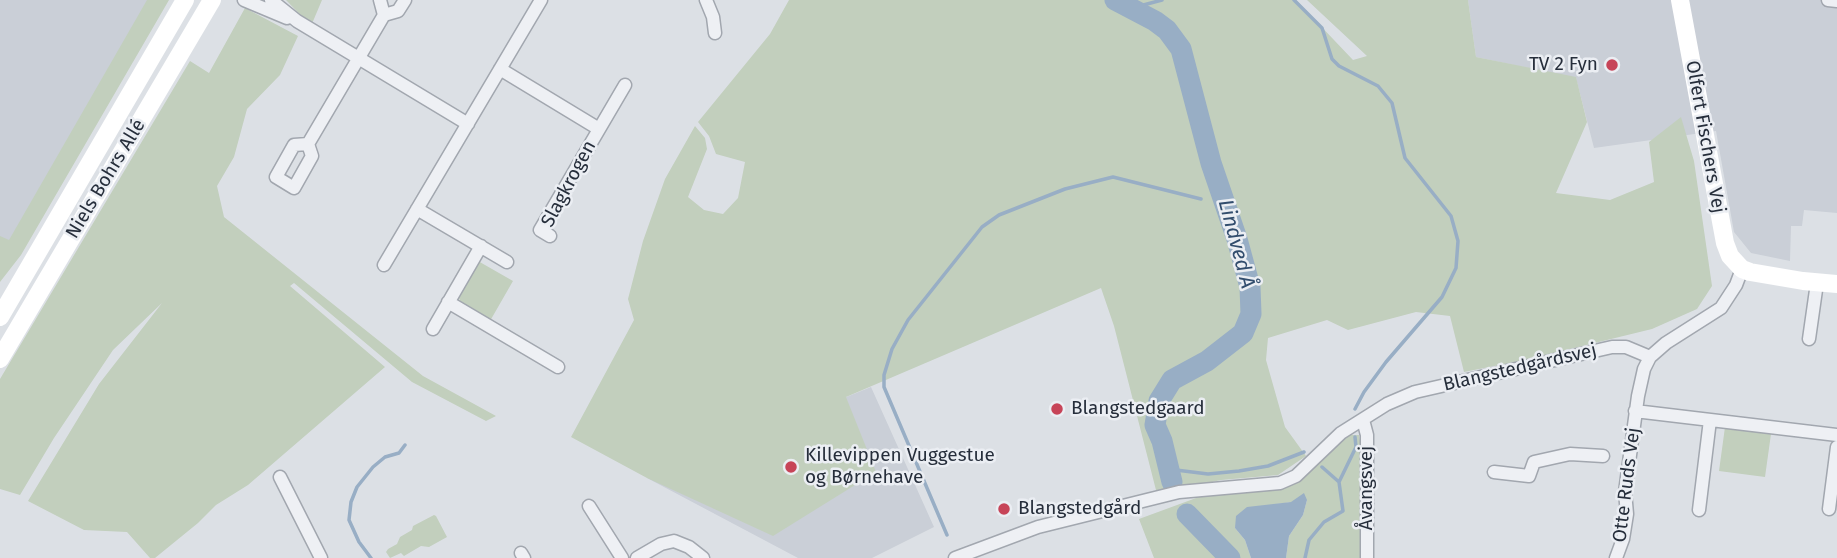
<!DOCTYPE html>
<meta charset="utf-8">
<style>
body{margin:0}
canvas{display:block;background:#dce0e5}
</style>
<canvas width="1837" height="558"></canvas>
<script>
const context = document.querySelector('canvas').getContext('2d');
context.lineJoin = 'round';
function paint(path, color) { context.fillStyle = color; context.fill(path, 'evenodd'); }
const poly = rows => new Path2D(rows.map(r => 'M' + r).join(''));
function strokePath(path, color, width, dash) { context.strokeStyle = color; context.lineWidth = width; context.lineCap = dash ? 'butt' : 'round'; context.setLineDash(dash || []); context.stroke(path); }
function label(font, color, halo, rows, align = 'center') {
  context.font = font + ' "Fira Sans",sans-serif'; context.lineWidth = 5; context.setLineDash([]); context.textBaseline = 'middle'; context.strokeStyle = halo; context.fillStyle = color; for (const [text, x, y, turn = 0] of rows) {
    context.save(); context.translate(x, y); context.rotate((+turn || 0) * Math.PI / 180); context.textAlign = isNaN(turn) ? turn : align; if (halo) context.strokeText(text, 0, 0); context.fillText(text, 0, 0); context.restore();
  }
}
const built = poly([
 [0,0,167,0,0,281],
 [1468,0,1837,0,1837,213,1804,210,1802,226,1791,226,1790,261,1751,253,1734,232,1716,131,1594,148,1576,78,1476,57],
 [871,387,934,527,872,558,798,558,647,478]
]);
const green = poly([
 [147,0,169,0,21,255,0,282,0,236,9,240],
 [286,0,322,0,311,26],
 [789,0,1296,0,1353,60,1367,56,1307,0,1468,0,1476,57,1576,77,1587,122,1556,193,1610,200,1654,182,1649,142,1681,117,1694,161,1712,286,1697,309,1652,329,1525,360,1464,372,1450,316,1416,312,1348,330,1327,320,1268,338,1266,360,1285,427,1306,456,1278,475,1221,480,1157,494,1114,326,1101,288,846,397,876,472,773,536,647,478,571,437,634,320,628,299,643,241,665,179,695,126,705,138,707,149,688,197,704,210,723,214,738,198,745,162,716,154,709,136,698,122,770,34],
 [245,8,298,36,280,75,247,109,234,157,217,186,224,217,423,376,496,416,486,421,412,382,294,283,290,286,385,367,248,485,216,505,198,523,155,558,150,558,127,532,84,530,28,501,99,384,162,303,113,350,54,438,20,495,0,489,0,379,190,61,209,73],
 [478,261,513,281,490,321,461,303,459,298,459,293],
 [1725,427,1771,434,1765,477,1719,471],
 [1349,435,1359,435,1360,441,1362,558,1286,558,1289,536,1303,515,1307,500,1277,504,1235,528,1245,540,1251,558,1154,558,1139,519,1207,494,1280,490,1305,474],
 [434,515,436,516,447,537,429,547,421,546,404,556,401,553,390,558,386,552,388,549,397,544,400,537,412,530,413,526]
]);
const water = poly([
 [1304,493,1307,500,1303,515,1289,536,1286,558,1251,558,1245,540,1235,528,1236,516,1247,507,1291,502]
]);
const stream = poly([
 [1294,0,1322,28,1332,59,1339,66,1378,86,1392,103,1405,158,1451,216,1458,241,1456,268,1442,297,1386,362,1364,392,1355,409],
 [1132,8,1162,0],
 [1168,469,1208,474,1239,471,1268,466,1304,452],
 [1339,482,1356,447,1355,437],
 [947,535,884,387,884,375,892,349,908,320,982,227,999,215,1065,189,1113,177,1201,199],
 [371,558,359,542,349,520,351,502,357,487,373,467,385,457,399,453,405,445],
 [1305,558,1309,540,1324,522,1343,511,1339,482,1322,467]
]);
const river = poly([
 [1115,0,1155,21,1167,30,1181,49,1211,163,1237,239,1250,287,1251,314,1243,333,1207,361,1172,380,1159,401,1155,425,1162,441,1172,482],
 [1187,514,1230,558]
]);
const street = poly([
 [244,0,287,18],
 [271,0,297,21,468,124],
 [380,0,384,15],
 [706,0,713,17,715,33],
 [1828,0,1837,1],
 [500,69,599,129],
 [308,144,312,156,294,188,276,177,294,145,308,144,384,15,398,11,405,0],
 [417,209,507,262],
 [550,236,540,230,625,85],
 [384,265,541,0],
 [448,302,558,367],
 [433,329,481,246],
 [1809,339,1817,283],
 [1635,411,1837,435],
 [1363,420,1367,435,1367,558],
 [1494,472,1529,476,1534,462,1570,454,1603,456],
 [280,477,321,558],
 [589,506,622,558],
 [1829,509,1837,447],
 [1699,510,1710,420],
 [521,553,524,558],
 [637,558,661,544,674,541,689,547,703,558],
 [955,558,1038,527,1179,492,1280,483,1296,476,1341,433,1387,404,1415,392,1612,347,1626,347,1650,357],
 [1616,558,1623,539,1627,514,1625,492,1638,396,1644,369,1650,357,1666,343,1721,308,1736,285,1742,269]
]);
const secondary = poly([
 [1680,0,1725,243,1730,256,1742,269,1750,272,1803,281,1837,284],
 [0,317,185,0],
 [0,359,212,0]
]);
const markers = [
 [1612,65,7,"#c74458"],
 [1057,409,7,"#c74458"],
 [791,467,7,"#c74458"],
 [1004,509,7,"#c74458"]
];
const poiNames = [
 ["TV 2 Fyn",1598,65,"right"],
 ["Blangstedgaard",1071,409],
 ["Killevippen Vuggestue",805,456],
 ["og Børnehave",805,478],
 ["Blangstedgård",1018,509]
];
const streetNames = [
 ["Olfert Fischers Vej",1705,137,80],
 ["Niels Bohrs Allé",106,179,-59],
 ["Slagkrogen",569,184,-62],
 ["Blangstedgårdsvej",1520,368,-13],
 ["Otte Ruds Vej",1627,485,-83],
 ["Åvangsvej",1367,488,-90]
];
const waterNames = [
 ["Lindved Å",1236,244,75]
];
paint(built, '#cacfd7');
paint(green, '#c2cfbd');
paint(water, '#98aec5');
strokePath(stream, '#98aec5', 3.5);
strokePath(river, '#98aec5', 21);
strokePath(street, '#a2a7af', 15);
strokePath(street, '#eef0f4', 12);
strokePath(secondary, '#fff', 18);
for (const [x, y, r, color] of markers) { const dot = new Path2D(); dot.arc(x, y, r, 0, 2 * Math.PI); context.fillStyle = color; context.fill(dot); strokePath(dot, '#ebeef3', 2.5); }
label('19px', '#262e3b', '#ebeef3', poiNames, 'left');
label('19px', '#262e3b', '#ebeef3', streetNames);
label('italic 21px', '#324d6d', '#ebeef3', waterNames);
</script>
